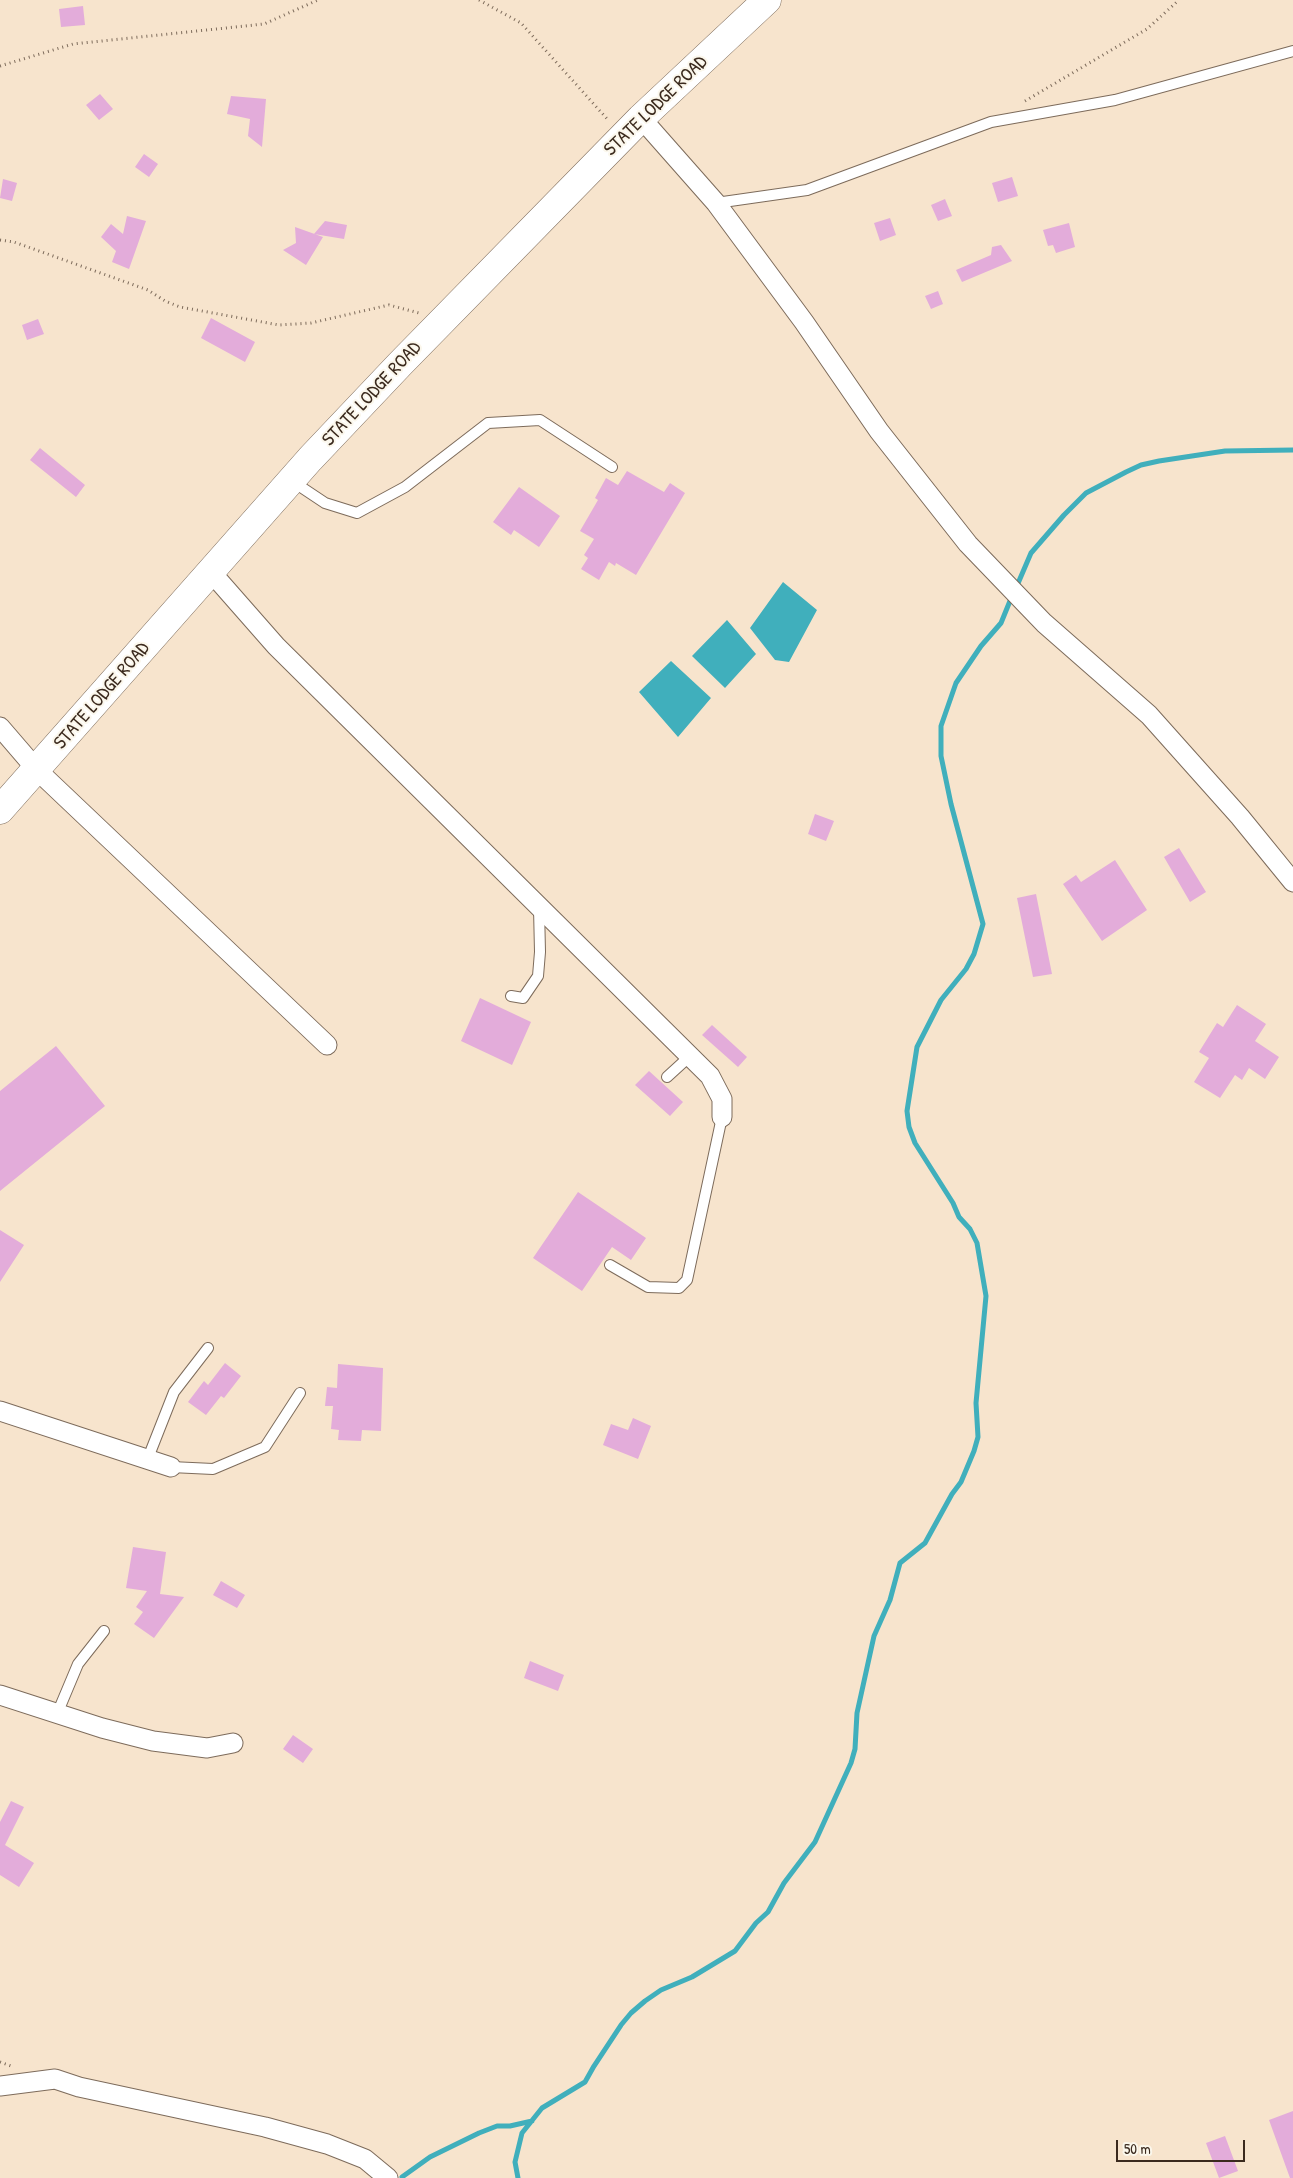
<!DOCTYPE html>
<style>
body{margin:0}
#map{position:relative;width:1293px;height:2178px;overflow:hidden;background:#f7e4cd;font-family:"Patrick Hand",sans-serif}
canvas{display:block}
.scale{position:absolute;left:1116px;top:2140px;width:129px;height:22px;box-sizing:border-box;border:2px solid #3b2a1e;border-top:0;padding-left:6px;font-size:15px;line-height:18px;white-space:nowrap;color:#3b2a1e;-webkit-text-stroke:4px #fbf7ec;paint-order:stroke}
</style>
<div id="map">
<canvas width="1293" height="2178"></canvas>
<div class="scale">50 m</div>
</div>
<script>
const context = document.querySelector('canvas').getContext('2d');
context.lineJoin = 'round';
function paint(path, color) { context.fillStyle = color; context.fill(path, 'evenodd'); }
const poly = rows => new Path2D(rows.map(r => 'M' + r).join(''));
function strokePath(path, color, width, dash) { context.strokeStyle = color; context.lineWidth = width; context.lineCap = dash ? 'butt' : 'round'; context.setLineDash(dash || []); context.stroke(path); }
function label(font, color, halo, rows, align = 'center') {
  context.font = font + ' "Patrick Hand",sans-serif'; context.lineWidth = 4; context.setLineDash([]); context.textBaseline = 'middle'; context.strokeStyle = halo; context.fillStyle = color; for (const [text, x, y, turn = 0] of rows) {
    context.save(); context.translate(x, y); context.rotate((+turn || 0) * Math.PI / 180); context.textAlign = isNaN(turn) ? turn : align; if (halo) context.strokeText(text, 0, 0); context.fillText(text, 0, 0); context.restore();
  }
}
const water = poly([
 [783,582,817,610,789,662,775,660,750,628],
 [727,620,756,654,725,688,692,656],
 [671,661,711,698,678,737,639,692]
]);
const stream = poly([
 [1016,588,1031,553,1064,515,1086,493,1126,472,1141,465,1159,461,1225,451,1293,450],
 [402,2177,430,2157,479,2133,497,2126,510,2126,532,2121],
 [518,2178,515,2162,522,2133,542,2108,585,2082,594,2066,621,2025,631,2013,645,2001,661,1990,692,1977,735,1951,756,1923,768,1912,784,1883,815,1842,851,1763,855,1749,857,1713,874,1636,890,1600,900,1563,925,1543,952,1494,961,1482,974,1451,978,1437,976,1403,986,1296,977,1243,970,1229,959,1217,953,1203,915,1143,909,1127,907,1111,917,1047,941,1000,966,969,974,954,983,924,951,804,941,756,941,726,956,683,981,646,1001,623,1012,596]
]);
const building = poly([
 [83,6,85,25,61,27,59,9],
 [100,94,113,109,99,120,86,105],
 [231,96,266,99,262,147,248,136,250,119,227,114],
 [144,154,158,164,149,177,135,167],
 [1012,177,1018,196,998,202,992,183],
 [3,179,17,183,12,201,0,198],
 [945,199,952,216,938,221,931,205],
 [127,216,146,221,129,269,112,262,116,251,101,237,111,224,123,234],
 [890,218,896,235,880,241,874,223],
 [325,221,347,225,344,239,314,234],
 [1069,223,1075,247,1056,253,1053,245,1048,246,1043,230],
 [295,227,323,237,306,265,283,250,296,243],
 [1001,245,1012,261,962,282,956,270,991,255,992,247],
 [938,291,943,304,931,309,925,296],
 [211,318,255,342,245,362,201,338],
 [38,319,44,334,27,340,22,325],
 [40,448,85,485,76,497,30,460],
 [627,471,664,492,670,483,685,493,636,575,616,563,615,566,609,562,599,580,581,569,588,558,584,555,594,539,580,531,598,500,595,498,606,478,618,485],
 [519,487,560,516,539,547,514,530,511,535,493,522],
 [815,814,834,821,826,841,808,834],
 [1179,848,1206,892,1190,902,1164,857],
 [1115,860,1147,910,1102,941,1063,884,1076,875,1081,882],
 [1036,894,1052,974,1033,977,1017,898],
 [480,998,531,1022,512,1065,461,1041],
 [1237,1005,1266,1024,1255,1041,1279,1057,1265,1079,1249,1068,1242,1080,1235,1075,1220,1098,1194,1082,1209,1058,1199,1052,1217,1023,1223,1027],
 [712,1025,747,1057,738,1067,702,1035],
 [56,1046,105,1106,0,1191,0,1091],
 [649,1071,683,1102,670,1116,635,1085],
 [578,1192,646,1238,631,1260,612,1247,582,1291,533,1258],
 [0,1230,24,1245,0,1282],
 [225,1363,241,1376,224,1398,221,1396,206,1415,188,1402,204,1381,208,1385],
 [338,1364,383,1368,381,1431,362,1430,361,1441,338,1440,339,1430,331,1429,333,1406,325,1406,327,1387,337,1388],
 [633,1418,651,1426,638,1459,603,1445,611,1424,628,1430],
 [133,1547,166,1552,160,1594,184,1597,154,1638,134,1624,143,1612,136,1607,147,1591,126,1588],
 [221,1581,245,1595,237,1608,213,1595],
 [530,1661,564,1675,558,1691,524,1678],
 [293,1735,313,1749,303,1763,283,1749],
 [11,1801,24,1807,5,1845,34,1863,19,1887,0,1875,0,1822],
 [1293,2111,1293,2178,1290,2178,1269,2120],
 [1225,2136,1238,2171,1219,2178,1206,2143]
]);
const path = poly([
 [479,0,521,23,609,121],
 [0,66,73,44,264,24,318,0],
 [1025,101,1147,29,1179,0],
 [0,240,14,242,148,290,165,301,180,307,279,325,311,323,389,305,419,313],
 [0,2062,11,2066]
]);
const lane = poly([
 [716,203,807,190,991,122,1115,100,1293,51],
 [292,481,325,503,357,513,405,487,488,423,540,420,612,467],
 [511,996,523,998,538,976,540,952,539,908],
 [667,1077,690,1056],
 [610,1265,648,1287,679,1288,687,1280,722,1117],
 [148,1458,174,1392,208,1348],
 [171,1467,213,1469,265,1447,300,1393],
 [57,1714,78,1664,104,1631]
]);
const street = poly([
 [641,118,716,203,804,322,879,431,968,544,1044,623,1149,715,1240,817,1293,882],
 [211,572,276,646,710,1076,722,1099,722,1117],
 [0,727,37,770,327,1045],
 [0,1411,171,1467],
 [0,1695,102,1728,153,1741,207,1748,233,1743],
 [0,2086,55,2079,79,2087,265,2127,327,2144,365,2159,388,2178]
]);
const secondary = poly([
 [0,810,310,459,400,364,641,118,767,0]
]);
const streetNames = [
 ["STATE LODGE ROAD",656,106,-44],
 ["STATE LODGE ROAD",372,394,-47],
 ["STATE LODGE ROAD",102,696,-49]
];
paint(water, '#40afbc');
strokePath(stream, '#40afbc', 5);
paint(building, '#e3acda');
strokePath(lane, '#7d6b5b', 12);
strokePath(street, '#7d6b5b', 21);
strokePath(secondary, '#7d6b5b', 29);
strokePath(path, '#7d6b5b', 3, [1, 4]);
strokePath(lane, '#fff', 10);
strokePath(street, '#fff', 19);
strokePath(secondary, '#fff', 28);
label('19px', '#3b2a1e', '#fbf7ec', streetNames);
</script>
